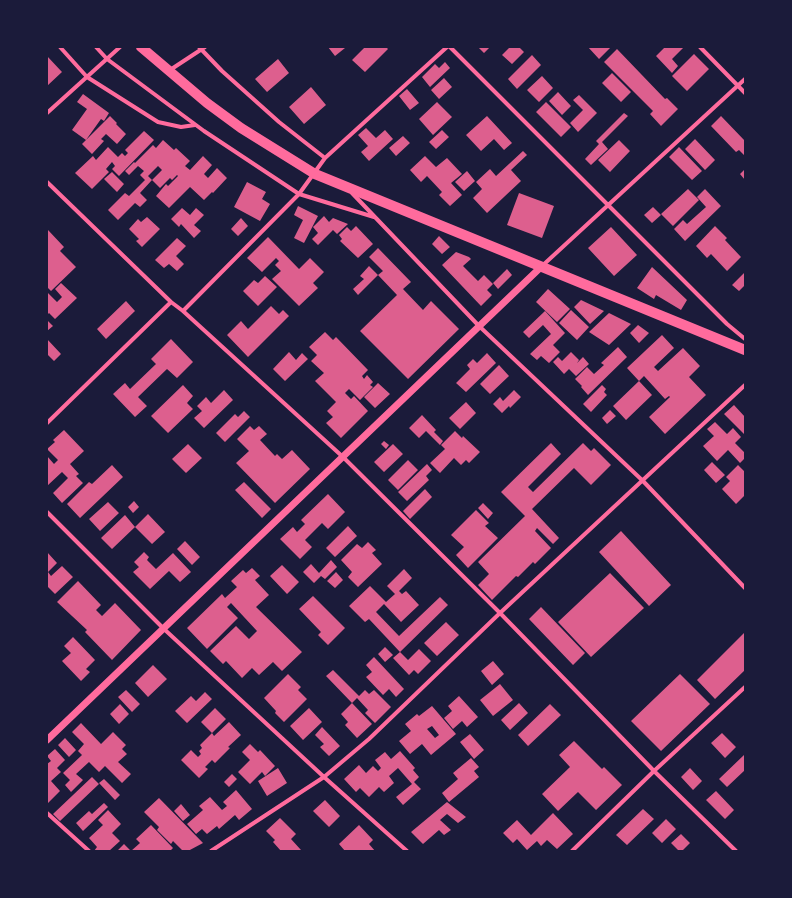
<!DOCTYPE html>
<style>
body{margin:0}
#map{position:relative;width:792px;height:898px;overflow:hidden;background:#1b1b3a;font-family:Barlow,sans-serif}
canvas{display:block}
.frame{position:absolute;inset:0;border:48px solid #1b1b3a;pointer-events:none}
</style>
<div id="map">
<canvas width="792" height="898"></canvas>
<div class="frame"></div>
</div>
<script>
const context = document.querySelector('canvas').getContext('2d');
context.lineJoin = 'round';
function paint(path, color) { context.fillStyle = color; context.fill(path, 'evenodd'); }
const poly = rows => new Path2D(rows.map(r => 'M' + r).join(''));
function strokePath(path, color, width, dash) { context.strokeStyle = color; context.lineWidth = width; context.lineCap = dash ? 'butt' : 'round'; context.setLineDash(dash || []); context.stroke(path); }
const building = poly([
 [328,47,344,47,345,48,335,56],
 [365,47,386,47,388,49,365,72,352,60],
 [478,47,490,47,484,53],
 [510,47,519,47,524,52,512,64,502,55],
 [588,47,611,47,599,59],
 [665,47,684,47,672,59,678,66,672,73,656,56],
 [617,49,665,99,667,98,678,109,661,126,650,114,653,111,604,62],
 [694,54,709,69,687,91,672,76],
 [532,55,541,65,517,89,508,79],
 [47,56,62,72,47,86],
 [278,59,289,73,267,92,255,79],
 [445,62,450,68,430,87,422,77,435,64,439,68],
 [612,73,631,92,621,102,602,83],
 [542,76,553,88,539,102,527,90],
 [444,78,452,87,439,99,431,90],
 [311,87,326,105,304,124,289,107],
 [407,89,419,103,410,110,399,96],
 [558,92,571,106,562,115,549,101],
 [83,94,109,113,104,121,101,119,86,140,72,130,87,109,77,102],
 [579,95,597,113,578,132,570,123,583,110,573,100],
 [437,102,452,117,433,135,419,119],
 [546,102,571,127,561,137,536,112],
 [624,113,628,116,602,142,608,149,591,165,585,159,599,144,596,141],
 [110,116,117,123,116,124,126,134,117,144,106,134,101,139,104,141,92,154,82,144],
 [487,116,512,143,504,150,494,139,481,151,466,135],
 [721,116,745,141,745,156,739,150,736,152,711,126],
 [366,128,376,138,385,130,393,139,369,161,361,152,368,146,358,135],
 [442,130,449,137,436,149,429,142],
 [144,131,154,140,119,176,112,169,115,166,112,162,106,169,109,172,92,189,75,173,93,156,96,160,108,147,118,157,122,153,125,156,128,153,125,150],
 [403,136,410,143,396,156,389,148],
 [695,139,715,160,705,170,685,149],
 [163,140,174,150,176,148,190,161,185,166,190,170,203,156,212,165,204,174,208,178,217,168,227,178,213,193,212,192,204,200,190,187,169,208,156,196,166,184,168,186,178,176,177,175,172,180,170,178,160,188,152,180,162,170,158,166,148,176,152,180,140,193,147,200,140,207,135,203,118,220,108,210,125,193,129,196,145,180,140,175,144,171,138,166,129,175,125,171,134,162,135,163,153,145,156,148],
 [619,140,630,151,610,172,598,160],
 [679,147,702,171,692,180,669,157],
 [523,151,527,155,511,170,521,181,487,213,473,198,482,189,476,182,490,169,496,176],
 [425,156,436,167,447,158,462,174,451,183,462,195,450,206,439,195,442,192,427,176,421,182,410,170],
 [745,169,745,180,740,174],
 [467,171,475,181,464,191,455,182],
 [112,172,124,184,117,192,104,179],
 [247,182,266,192,262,199,270,204,260,221,234,207],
 [688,189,699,200,673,226,661,214],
 [705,189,721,206,685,241,674,229,683,220,687,224,706,207,697,197],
 [519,193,554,206,542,238,507,225],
 [298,206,318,216,304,243,294,238,303,220,294,215],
 [653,207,661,215,652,223,644,215],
 [182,208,190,215,196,208,204,215,194,225,201,231,194,238,181,224,179,227,171,219],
 [324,216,329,222,333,218,348,224,337,234,333,230,318,245,312,239,318,233,313,227],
 [147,217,160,229,142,247,136,241,139,239,129,229,138,219,141,222],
 [241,218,248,226,238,236,231,229],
 [356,226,373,244,358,258,340,241,342,239,339,235,347,227,351,231],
 [715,226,727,238,725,240,741,257,727,271,711,254,707,258,696,246],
 [611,227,637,255,614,276,588,248],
 [48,230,64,247,60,251,76,267,51,291,47,287,47,232],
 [439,236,450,247,442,254,432,244],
 [268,237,299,269,310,258,324,272,313,283,318,288,299,306,272,279,281,271,275,265,279,261,276,258,262,272,247,258],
 [177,238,186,246,176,256,184,264,177,271,169,264,164,268,155,260],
 [378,248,411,282,403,289,423,310,431,301,459,329,408,379,360,331,397,295,378,275,383,271,369,257],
 [456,252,469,257,471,259,463,266,478,281,484,275,493,284,487,290,492,295,481,306,442,265],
 [369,266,378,275,358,295,353,289,364,279,360,276],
 [652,267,687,300,681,310,656,295,654,299,637,288],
 [507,269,512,275,498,289,493,283],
 [745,272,745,285,739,291,732,285],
 [265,276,277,287,258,306,243,291,254,280,258,283],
 [61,283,77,298,55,319,49,313,47,315,47,292,57,302,62,297,55,289],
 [548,289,570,309,557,322,536,302],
 [581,300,604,311,590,324,574,307],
 [126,301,135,311,106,339,97,329],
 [271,306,279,314,283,310,289,316,248,357,227,335,241,321,248,329],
 [571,310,589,327,577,340,559,323],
 [545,311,565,333,553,345,560,352,549,363,541,356,537,360,530,354,551,334,543,325,529,338,523,332],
 [609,313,631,324,609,345,589,332],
 [47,320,53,326,47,331],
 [638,325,649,333,639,343,630,333],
 [325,332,333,340,336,337,368,370,362,376,364,379,367,375,373,382,370,385,373,387,360,400,349,389,345,393,351,399,354,396,368,411,341,438,326,423,333,417,327,411,336,402,315,381,324,373,311,361,317,355,309,347],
 [662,335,674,348,654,367,658,371,683,348,700,366,689,377,706,395,665,434,649,417,670,397,669,396,665,399,644,376,639,381,627,368],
 [47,339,61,354,54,361,47,354],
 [171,339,193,362,177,378,167,369,138,397,147,406,135,417,113,394,125,383,130,389,156,364,151,359],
 [618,347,627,357,588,395,581,387,582,386,575,379,587,367,594,374,604,365,601,363],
 [289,352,296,360,302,353,308,359,285,381,273,369],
 [571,352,579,360,577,363,583,357,589,364,576,376,569,369,564,374,553,362,558,357,562,361],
 [487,353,496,363,466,392,456,383,470,369,467,365,473,359,477,363],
 [499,365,509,376,490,394,480,384],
 [639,381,652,395,626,420,613,406],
 [378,383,390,394,375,408,364,397],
 [183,385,193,396,187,403,193,409,168,433,151,416],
 [602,385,606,389,604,392,607,395,591,412,583,404],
 [224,390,233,400,204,428,194,418,202,411,197,406,206,397,211,403],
 [514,390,521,397,510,408,509,406,502,413,493,404,500,397,503,401],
 [466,402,476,413,460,429,449,418],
 [734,405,745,417,745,435,724,414],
 [610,410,616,416,607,424,602,418],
 [244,411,250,417,225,442,216,433,235,414,238,417],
 [422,415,436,430,434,432,443,441,440,445,426,431,419,438,409,428],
 [715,422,727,434,733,428,741,437,735,443,745,453,745,458,740,463,728,450,717,461,703,446,714,436,707,429],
 [250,426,254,430,259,426,267,434,260,440,275,456,277,454,282,459,292,450,310,469,275,503,236,463,249,451,237,439],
 [64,430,84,451,70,464,79,474,76,476,83,483,62,503,53,493,68,478,62,472,47,486,47,456,54,464,58,460,47,449,55,442,53,440],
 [455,431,462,438,463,436,480,452,469,463,466,460,461,465,454,458,440,473,430,463,445,449,441,445],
 [384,441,389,445,386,449,381,444],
 [551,443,561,454,528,487,533,492,583,443,591,451,594,448,611,465,591,485,574,468,532,509,559,538,553,544,537,528,535,531,551,548,535,564,533,562,518,577,516,576,492,600,478,585,489,574,478,562,525,516,501,492],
 [188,444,202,458,186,473,172,459],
 [393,444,403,454,384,472,374,462],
 [408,460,418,470,398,490,388,480],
 [712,462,725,475,716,483,704,470],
 [427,464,432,470,426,476,429,480,407,501,398,492],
 [112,465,123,477,80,518,67,504,89,482,92,484],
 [738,465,745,472,745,495,736,504,722,489,730,481,726,477],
 [244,482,271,509,262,518,235,490],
 [425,489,432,497,410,519,403,511],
 [328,494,345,512,328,529,322,523,305,540,312,547,300,559,280,539,293,527,297,532,305,524,301,520],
 [134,501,139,507,133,513,128,507],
 [108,502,119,513,100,531,89,519],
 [483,503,493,513,488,519,478,508],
 [476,510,489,523,485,526,498,538,468,568,456,555,464,547,451,535],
 [148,514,165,532,152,544,135,527],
 [125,515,135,527,112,549,101,538],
 [348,526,357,536,335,557,326,548],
 [621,531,671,585,649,606,599,552],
 [185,541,200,557,192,565,177,549],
 [368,542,376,550,372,553,382,564,358,587,348,577,352,572,341,560,357,544,362,548],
 [47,552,57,563,48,572,51,576,62,566,73,577,55,594,47,586],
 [144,552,149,557,147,560,156,569,173,553,191,572,180,582,169,571,150,589,133,572,139,567,134,562],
 [331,560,337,567,325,579,321,576,314,583,303,572,311,564,319,573],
 [282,565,299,582,287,594,270,576],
 [252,568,260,576,255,580,269,595,256,607,302,652,282,671,273,662,259,675,252,668,242,678,226,661,223,664,210,651,236,626,249,639,257,631,231,603,227,607,238,618,207,649,187,628,222,594,225,598,237,587,231,581,243,570,246,573],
 [404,569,412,578,399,591,402,594,406,591,419,605,401,622,384,604,376,612,399,636,440,597,448,605,400,652,369,619,365,622,349,606,370,586,386,602,395,594,387,586],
 [336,572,343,580,335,588,327,581],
 [610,573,644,608,591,657,558,622],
 [78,581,101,605,96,610,102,616,115,603,141,630,112,660,85,632,87,630,57,602],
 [313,596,345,628,328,645,318,635,321,632,299,609],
 [541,607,585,653,573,665,529,619],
 [446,622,459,635,437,656,424,643],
 [745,632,745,670,715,699,697,680],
 [73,637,95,660,86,669,90,672,81,681,62,661,71,653,64,646],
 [385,647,393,655,385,662,378,654],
 [419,649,431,661,418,674,414,670,409,675,393,658,400,652,408,660],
 [374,657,404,689,396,697,389,689,383,695,366,677,372,672,366,665],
 [493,661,504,674,492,685,481,671],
 [153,665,167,679,148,697,135,683],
 [333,670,359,696,365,690,369,694,374,690,391,707,375,723,365,713,368,710,357,698,352,703,326,676],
 [288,674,301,687,298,690,307,699,284,722,275,713,276,711,264,698],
 [680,674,710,704,661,751,631,721],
 [500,684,513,700,493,716,480,700],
 [126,690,140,704,132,712,118,697],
 [205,692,212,699,187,723,175,711,191,696,196,701],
 [459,696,478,717,467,727,462,721,453,729,444,718,452,711,448,706],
 [352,703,372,724,357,738,345,725,348,722,341,714],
 [519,703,528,713,510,730,501,720],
 [120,704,129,714,119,724,110,714],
 [550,704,561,715,528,746,518,735],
 [432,706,456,734,431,755,422,744,410,754,399,741,411,731,405,724,417,714,419,716],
 [432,726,439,735,435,738,427,729],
 [215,708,226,719,212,733,201,722],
 [309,708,322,722,303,740,290,726],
 [229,722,241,735,228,747,230,748,215,763,212,760,205,767,208,769,199,778,181,760,191,750,198,757,201,754,199,751,202,748,200,745,212,733,214,736],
 [81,723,101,744,113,732,126,745,122,749,127,754,118,762,131,774,122,783,105,766,99,772,89,762,76,774,83,780,71,792,65,785,70,780,63,773,82,755,78,751,84,744,72,732],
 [322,727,340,746,329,756,320,747,324,744,315,735],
 [722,733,736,747,725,758,711,743],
 [470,734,484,750,474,759,460,742],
 [65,738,76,750,69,757,58,745],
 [574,741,602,769,604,767,622,785,596,810,578,792,558,811,542,794,570,767,559,755],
 [250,744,258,752,260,750,275,766,265,776,262,772,250,784,238,772,250,760,242,752],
 [55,749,65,760,57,768,61,772,51,781,60,791,47,804,47,764,51,761,47,756],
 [400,751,415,768,413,770,419,777,414,782,421,789,403,805,396,797,412,784,398,768,389,776,394,783,384,792,379,787,369,797,360,788,356,792,344,779,359,765,366,773,373,766,378,771,381,768,375,760,385,752,391,759],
 [744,755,745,756,745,770,727,787,719,779],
 [471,758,479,767,474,771,479,777,449,802,442,793,458,779,453,773],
 [278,768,287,783,267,796,258,781],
 [690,768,702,781,693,790,681,777],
 [232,774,237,779,229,787,224,782],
 [92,777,99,784,60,821,53,814],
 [104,779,120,795,115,800,99,783],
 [236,790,252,809,239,820,235,815,219,829,217,826,207,834,202,829,196,834,187,824,203,810,199,806,210,797,222,810,227,806,223,802],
 [716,791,734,810,725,819,706,800],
 [159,798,203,843,188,851,183,851,173,841,171,844,157,830,159,827,144,812],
 [325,800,340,816,329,827,313,811],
 [447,802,466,817,458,823,447,814,440,820,451,830,444,835,439,830,423,844,411,832],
 [104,803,108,807,83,831,76,823,89,811,92,814],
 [181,804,190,815,183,821,174,811],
 [643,809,654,819,627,845,616,835],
 [108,810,121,824,112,833,120,841,109,851,94,851,97,847,89,838,103,825,98,820],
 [553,813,573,834,557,849,547,840,541,846,537,841,527,850,517,839,513,843,503,833,517,820,531,835],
 [280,818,296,834,291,839,301,850,300,851,281,851,273,842,275,840,266,831],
 [666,819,676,829,662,843,652,833],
 [151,825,173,848,170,851,131,851,140,843,136,839],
 [359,825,373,840,369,844,375,851,345,851,339,844],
 [681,834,690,843,682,851,679,851,671,843],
 [124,844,131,851,117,851]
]);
const minor = poly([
 [60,47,87,77,158,122,181,127,195,125],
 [96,47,107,59,204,131,299,194,374,217],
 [199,47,222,71,279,122,325,158],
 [450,47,727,324,745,339],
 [700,47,745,93],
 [170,70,205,47],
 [47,113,120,47],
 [47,182,171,302,183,311,343,457,500,613,654,771,736,851],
 [352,193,479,326,643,481,745,588],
 [542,266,745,79],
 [183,311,299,194,325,158,447,47],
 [47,423,171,302],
 [47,512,164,629,324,777,407,851],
 [47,813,89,851],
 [211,851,324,777,369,739,500,613,745,385],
 [572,851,654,771,745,687]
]);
const tertiary = poly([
 [47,740,542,266]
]);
const trunk = poly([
 [141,47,207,103,241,128,315,174,745,350]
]);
paint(building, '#dd5f8e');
strokePath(minor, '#ff6b9d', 4);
strokePath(tertiary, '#ff6b9d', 7);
strokePath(trunk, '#ff6b9d', 10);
</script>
